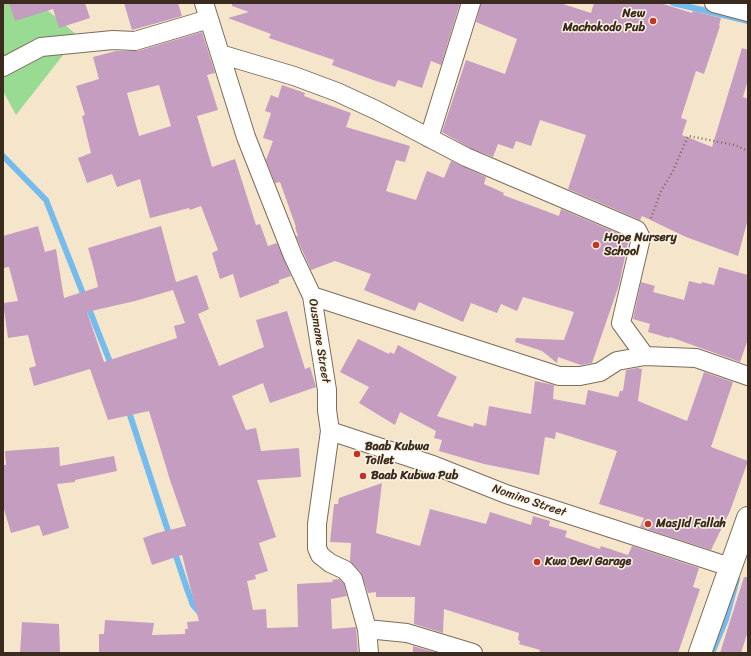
<!DOCTYPE html>
<style>
body{margin:0}
#map{position:relative;width:751px;height:656px;overflow:hidden;background:#f5e6cb;font-family:Sriracha,sans-serif}
canvas{display:block}
.frame{position:absolute;inset:0;border:4px solid #3b2a1e;pointer-events:none}
</style>
<div id="map">
<canvas width="751" height="656"></canvas>
<div class="frame"></div>
</div>
<script>
const context = document.querySelector('canvas').getContext('2d');
context.lineJoin = 'round';
function paint(path, color) { context.fillStyle = color; context.fill(path, 'evenodd'); }
const poly = rows => new Path2D(rows.map(r => 'M' + r).join(''));
function strokePath(path, color, width, dash) { context.strokeStyle = color; context.lineWidth = width; context.lineCap = dash ? 'butt' : 'round'; context.setLineDash(dash || []); context.stroke(path); }
function label(font, color, halo, rows, align = 'center') {
  context.font = font + ' Sriracha,sans-serif'; context.lineWidth = 3; context.setLineDash([]); context.textBaseline = 'middle'; context.strokeStyle = halo; context.fillStyle = color; for (const [text, x, y, turn = 0] of rows) {
    context.save(); context.translate(x, y); context.rotate((+turn || 0) * Math.PI / 180); context.textAlign = isNaN(turn) ? turn : align; if (halo) context.strokeText(text, 0, 0); context.fillText(text, 0, 0); context.restore();
  }
}
const green = poly([
 [3,3,39,3,78,36,16,115,3,91]
]);
const stream = poly([
 [673,3,748,21],
 [3,156,46,200,112,367],
 [128,409,170,537],
 [174,550,187,589,193,605,200,613],
 [712,653,726,619,737,579]
]);
const building = poly([
 [9,3,85,3,90,18,59,28,53,9,15,21],
 [124,3,178,3,182,16,132,30],
 [232,3,460,3,441,65,431,61,422,88,398,80,395,87,373,80,332,65,334,60,269,38,271,34,228,18,249,12,232,6],
 [481,3,560,3,591,13,594,3,660,3,692,13,693,11,721,18,719,26,720,26,704,74,696,71,681,118,687,120,682,135,712,147,742,48,748,50,748,80,743,97,748,99,748,219,738,256,686,237,642,216,640,220,568,189,586,135,540,120,531,146,516,141,513,149,498,144,493,157,470,148,442,132,466,60,505,74,517,39,476,22],
 [202,32,215,73,207,75,218,110,197,116,212,167,235,159,256,225,260,224,268,246,277,243,291,276,279,280,279,283,240,298,233,274,220,279,212,253,218,250,201,206,190,210,189,208,150,218,140,179,117,187,112,174,87,183,78,158,91,153,82,116,85,115,76,86,99,79,93,57,116,51,138,51],
 [159,85,171,126,139,136,127,93],
 [282,85,305,93,304,96,351,113,346,127,410,146,405,162,396,160,386,191,416,200,427,171,444,178,451,161,486,177,484,184,504,193,503,195,559,216,561,209,629,238,619,285,592,363,581,365,558,357,557,363,542,351,515,342,516,338,564,340,574,312,523,297,517,311,501,304,497,313,471,303,463,322,419,302,415,311,364,290,371,274,335,261,311,270,296,236,298,236,295,227,296,227,280,182,275,183,266,160,273,141,263,138,271,113,265,111,271,95,278,98],
 [38,226,45,252,56,249,64,298,98,287,94,269,88,248,161,226,176,282,197,275,209,309,198,314,219,366,264,347,256,320,287,311,305,369,310,367,316,387,270,403,263,383,232,396,246,430,256,428,261,451,299,448,301,477,257,480,276,537,259,543,268,571,255,575,256,579,247,581,253,610,266,609,267,628,298,627,297,584,333,582,332,580,339,579,344,584,347,596,331,599,332,629,356,627,358,653,99,653,99,634,104,634,105,620,154,623,152,635,185,634,185,629,188,629,187,622,199,621,182,555,152,565,143,538,157,533,186,526,170,480,149,411,108,420,90,369,34,386,29,368,36,366,28,335,8,338,3,303,18,301,9,267,3,268,3,236],
 [173,290,185,323,174,326,177,338,104,362,87,312,135,301],
 [719,267,748,275,748,339,740,362,670,337,669,338,648,332,650,324,633,319,641,282,655,286,653,292,684,300,689,281,701,284,702,282,714,285],
 [358,339,389,354,390,352,394,354,398,345,457,377,437,416,473,427,474,423,486,426,489,406,531,414,535,381,554,385,553,399,585,405,588,390,618,397,620,391,623,391,626,370,637,368,642,369,638,401,687,421,704,372,733,382,711,447,748,461,730,511,711,550,640,527,644,518,599,504,617,451,556,432,555,439,545,437,539,475,484,464,439,451,442,440,434,438,436,431,400,412,395,425,359,403,369,387,340,372],
 [59,447,60,466,114,456,117,471,75,480,75,482,57,484,69,528,43,536,39,525,11,533,3,506,3,465,6,465,5,451],
 [382,483,376,533,420,546,430,509,486,524,490,512,531,525,533,516,550,521,549,526,567,531,565,537,600,549,601,546,628,555,632,546,699,568,693,587,700,589,678,653,539,653,540,650,519,644,520,641,518,640,519,633,444,609,443,633,414,624,415,597,376,597,376,592,368,593,361,572,350,561,351,543,330,542,334,504,338,504,339,498],
 [744,577,748,577,748,631,741,653,720,653],
 [22,622,59,624,60,653,20,653],
 [413,646,437,653,413,653]
]);
const path = poly([
 [651,218,661,191,673,171,688,136,735,145,748,151]
]);
const minor = poly([
 [204,3,246,137,293,256,312,296,327,390,327,410,330,431,317,524,317,548,320,555,330,563,345,570,353,579,367,629,369,653],
 [714,3,748,12],
 [220,54,294,76,337,92,376,110,466,157,637,230,641,238,621,323,645,356],
 [3,67,41,47,113,40,135,41,209,19],
 [429,138,471,3],
 [312,296,559,376,580,376,600,372,617,361,645,356,696,358,748,376],
 [330,431,433,465,506,494,730,567],
 [367,629,407,633,473,653]
]);
const tertiary = poly([
 [700,653,748,518]
]);
const markers = [
 [653,21,4,"#c8321e"],
 [596,245,4,"#c8321e"],
 [357,454,4,"#c8321e"],
 [363,476,4,"#c8321e"],
 [648,524,4,"#c8321e"],
 [537,562,4,"#c8321e"]
];
const poiNames = [
 ["New",645,14,"right"],
 ["Machokodo Pub",645,28,"right"],
 ["Hope Nursery",604,238],
 ["School",604,252],
 ["Baab Kubwa",365,447],
 ["Toilet",365,461],
 ["Baab Kubwa Pub",371,476],
 ["Masjid Fallah",656,524],
 ["Kwa Devi Garage",545,562]
];
const streetNames = [
 ["Ousmane Street",319,341,81],
 ["Nomino Street",529,501,19]
];
paint(green, '#99db93');
strokePath(stream, '#76bbed', 6);
paint(building, '#c59dc0');
strokePath(minor, '#7c6c5b', 20);
strokePath(tertiary, '#7c6c5b', 24);
strokePath(path, '#7c6c5b', 2.5, [1, 3]);
strokePath(minor, '#fff', 18);
strokePath(tertiary, '#fff', 22);
for (const [x, y, r, color] of markers) { const dot = new Path2D(); dot.arc(x, y, r, 0, 2 * Math.PI); context.fillStyle = color; context.fill(dot); strokePath(dot, '#fcf5e5', 1.5); }
label('bold 12px', '#3b2a1e', '#fcf5e5', poiNames, 'left');
label('12px', '#3b2a1e', '#fcf5e5', streetNames);
</script>
